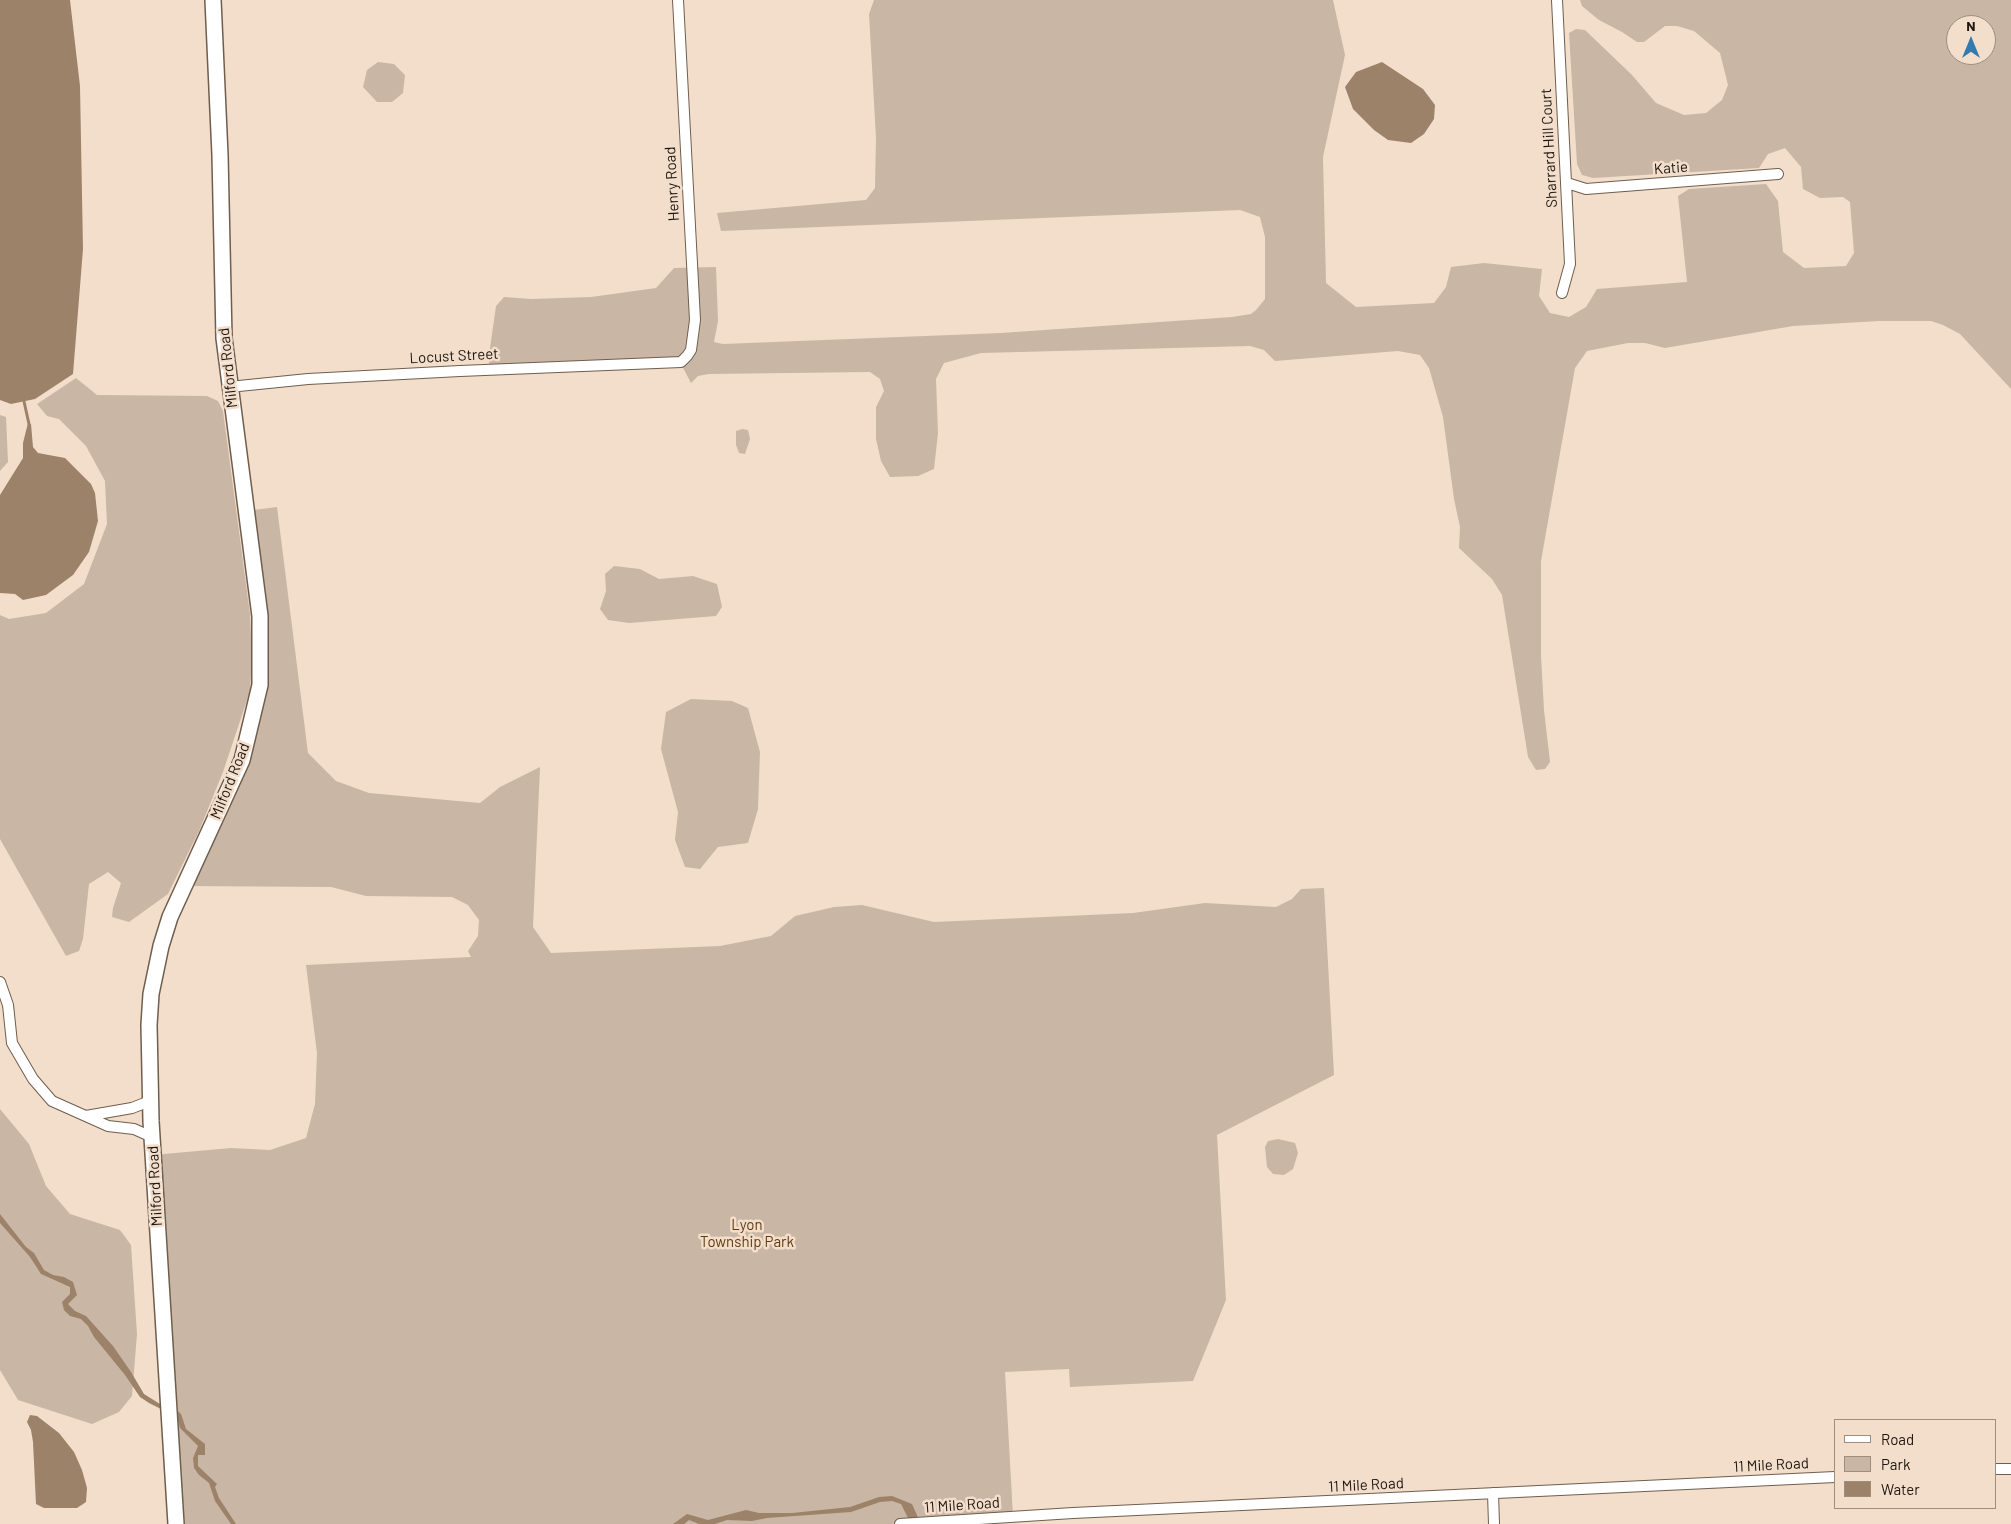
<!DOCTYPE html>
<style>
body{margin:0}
#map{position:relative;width:2011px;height:1524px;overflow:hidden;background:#f3decc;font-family:Barlow,sans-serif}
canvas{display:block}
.legend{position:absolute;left:1834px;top:1419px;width:162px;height:90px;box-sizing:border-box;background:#f3decc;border:1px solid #9d8e80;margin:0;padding:6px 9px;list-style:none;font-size:15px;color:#1d160f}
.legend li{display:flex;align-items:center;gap:10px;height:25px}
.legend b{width:25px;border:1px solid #9d8e80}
.north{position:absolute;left:1946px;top:15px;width:50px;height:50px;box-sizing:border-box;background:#f3decc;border:1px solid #9d8e80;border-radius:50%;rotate:0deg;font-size:14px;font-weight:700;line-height:20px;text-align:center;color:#1d160f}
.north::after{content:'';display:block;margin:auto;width:18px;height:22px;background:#337aaf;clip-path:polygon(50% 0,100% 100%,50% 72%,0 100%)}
</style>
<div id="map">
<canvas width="2011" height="1524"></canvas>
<ul class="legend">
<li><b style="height:6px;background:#fff"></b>Road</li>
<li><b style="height:14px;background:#cab6a5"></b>Park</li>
<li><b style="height:14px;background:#9d826a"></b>Water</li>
</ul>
<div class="north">N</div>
</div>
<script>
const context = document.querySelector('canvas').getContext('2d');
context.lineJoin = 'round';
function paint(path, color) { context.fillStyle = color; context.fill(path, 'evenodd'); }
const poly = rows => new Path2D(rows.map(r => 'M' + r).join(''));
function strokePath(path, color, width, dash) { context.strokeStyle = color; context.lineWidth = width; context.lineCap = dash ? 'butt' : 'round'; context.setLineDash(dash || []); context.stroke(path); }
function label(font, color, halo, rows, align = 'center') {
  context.font = font + ' Barlow,sans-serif'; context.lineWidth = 5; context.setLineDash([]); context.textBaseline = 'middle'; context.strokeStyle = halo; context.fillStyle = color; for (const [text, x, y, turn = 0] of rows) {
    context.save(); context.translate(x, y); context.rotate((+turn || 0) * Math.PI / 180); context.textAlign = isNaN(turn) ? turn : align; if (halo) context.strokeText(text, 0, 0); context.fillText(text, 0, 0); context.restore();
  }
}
const green = poly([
 [874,0,1333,0,1345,55,1323,157,1326,283,1356,307,1434,303,1446,287,1451,267,1484,263,1542,269,1539,296,1550,313,1569,317,1586,307,1597,289,1687,282,1678,196,1689,189,1766,184,1778,201,1783,252,1804,268,1846,266,1854,253,1850,202,1843,197,1820,198,1803,189,1801,167,1785,148,1768,154,1759,168,1593,178,1582,175,1577,164,1569,33,1576,29,1585,30,1632,75,1656,103,1684,115,1706,113,1722,100,1728,85,1720,53,1694,31,1677,26,1665,26,1644,42,1637,42,1622,32,1599,20,1582,6,1580,0,2011,0,2011,389,1960,334,1943,325,1931,321,1879,321,1793,326,1665,348,1645,343,1628,343,1587,351,1575,368,1541,561,1541,656,1544,710,1550,762,1545,769,1536,770,1528,757,1502,595,1492,579,1459,548,1460,527,1454,499,1443,417,1429,368,1420,355,1398,351,1275,361,1264,350,1250,346,981,353,944,363,936,379,938,433,934,469,918,476,890,477,881,461,876,439,876,407,884,391,880,379,870,372,709,374,698,376,691,383,680,362,489,369,489,355,496,306,504,297,531,299,591,297,656,288,674,268,716,267,718,321,714,342,723,344,1001,333,1232,317,1251,314,1256,310,1265,299,1265,237,1260,217,1240,210,721,231,717,213,866,200,875,188,876,138,869,14],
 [1956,25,1986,25,1986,55,1956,55],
 [378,62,394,64,405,75,403,93,392,102,377,102,363,87,367,70],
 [76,378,97,395,207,396,218,401,223,411,250,614,252,658,250,691,223,772,199,831,168,894,129,922,112,917,113,908,121,883,108,872,89,884,83,939,79,951,66,956,0,839,0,615,9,619,46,613,84,584,107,524,105,481,86,446,59,419,47,416,37,404],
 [0,415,6,417,8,462,0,471],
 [742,429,748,430,750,439,745,454,739,453,736,445,736,431],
 [277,507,308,753,336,781,369,793,480,803,500,787,540,767,533,927,551,953,720,946,771,936,795,916,834,907,862,905,934,922,1133,913,1205,903,1276,907,1292,899,1301,889,1324,888,1334,1075,1217,1135,1226,1300,1193,1381,1070,1387,1069,1369,1005,1372,1013,1516,894,1524,176,1524,153,1155,231,1148,270,1150,306,1138,315,1104,317,1053,306,965,471,957,468,951,478,936,479,920,468,905,452,897,366,896,331,887,184,886,242,760,260,685,246,511],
 [614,566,640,569,659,579,693,576,717,584,722,607,716,616,629,623,608,620,600,609,606,591,605,574],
 [691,699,732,701,748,708,760,752,758,809,748,843,718,847,700,869,685,867,675,840,678,812,661,749,666,712],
 [0,1109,29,1144,46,1186,70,1214,120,1230,131,1245,137,1334,132,1396,119,1412,92,1424,18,1400,0,1370],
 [1278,1139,1295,1143,1298,1153,1293,1169,1284,1175,1273,1174,1267,1167,1265,1147,1268,1141]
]);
const water = poly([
 [0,0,70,0,80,86,83,249,73,374,35,399,11,404,0,400],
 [1382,62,1423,89,1435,105,1434,119,1424,134,1411,143,1388,140,1374,130,1353,109,1345,87,1356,72],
 [28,423,31,424,33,447,38,453,65,458,91,484,95,493,98,521,89,552,73,575,46,595,23,600,15,594,0,593,0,495,23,458,23,443],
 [0,1214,26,1247,34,1253,44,1270,53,1275,64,1277,73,1282,77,1295,68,1304,75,1311,86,1316,113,1346,131,1372,144,1394,160,1404,178,1411,181,1414,186,1429,205,1444,205,1455,198,1455,198,1466,217,1484,215,1487,219,1498,236,1524,231,1524,215,1501,209,1483,199,1475,194,1468,193,1458,198,1446,180,1428,177,1417,149,1403,140,1397,125,1375,94,1337,88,1326,81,1319,70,1316,64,1310,62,1302,70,1294,70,1287,41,1274,30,1257,0,1223],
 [30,1415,37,1416,59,1433,74,1452,82,1470,87,1488,86,1502,77,1508,44,1508,36,1504,33,1442,31,1430,27,1422],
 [892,1496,912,1504,921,1524,911,1524,901,1504,892,1501,880,1502,851,1512,767,1518,752,1521,727,1520,715,1524,699,1524,689,1520,684,1524,673,1524,687,1514,708,1520,746,1510,759,1513,792,1513,850,1507,879,1497]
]);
const stream = poly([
 [23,397,29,424]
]);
const street = poly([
 [1557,0,1570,264,1562,293],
 [1567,183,1586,189,1778,174],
 [229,387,308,379,460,371,681,362,687,356,691,350,695,320,678,0],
 [0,982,8,1005,12,1043,33,1079,52,1101,108,1126,134,1129,152,1137],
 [86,1116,132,1108,150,1101],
 [1995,1469,2011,1469],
 [1493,1493,1494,1524],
 [900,1524,1073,1513,1835,1477]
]);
const secondary = poly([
 [176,1524,151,1121,149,1025,151,994,161,946,170,917,242,760,260,685,260,616,224,338,220,155,213,0]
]);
const streetNames = [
 ["Sharrard Hill Court",1549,148,-93],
 ["Katie",1671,168,-4],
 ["Henry Road",672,184,-93],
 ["Locust Street",454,356,-3],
 ["Milford Road",228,368,-96],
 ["Milford Road",230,781,-68],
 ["Milford Road",155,1186,-93],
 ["11 Mile Road",1771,1465,-3],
 ["11 Mile Road",1366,1485,-3],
 ["11 Mile Road",962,1505,-4]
];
const parkNames = [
 ["Lyon",747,1225],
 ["Township Park",747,1242]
];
paint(green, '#cab6a5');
paint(water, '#9d826a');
strokePath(stream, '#9d826a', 3);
strokePath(street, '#6f5e4d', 12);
strokePath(secondary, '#6f5e4d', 18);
strokePath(street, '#fff', 10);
strokePath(secondary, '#fff', 15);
label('15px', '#1d160f', '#f3decc', streetNames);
label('15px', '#613b10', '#f3decc', parkNames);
</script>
